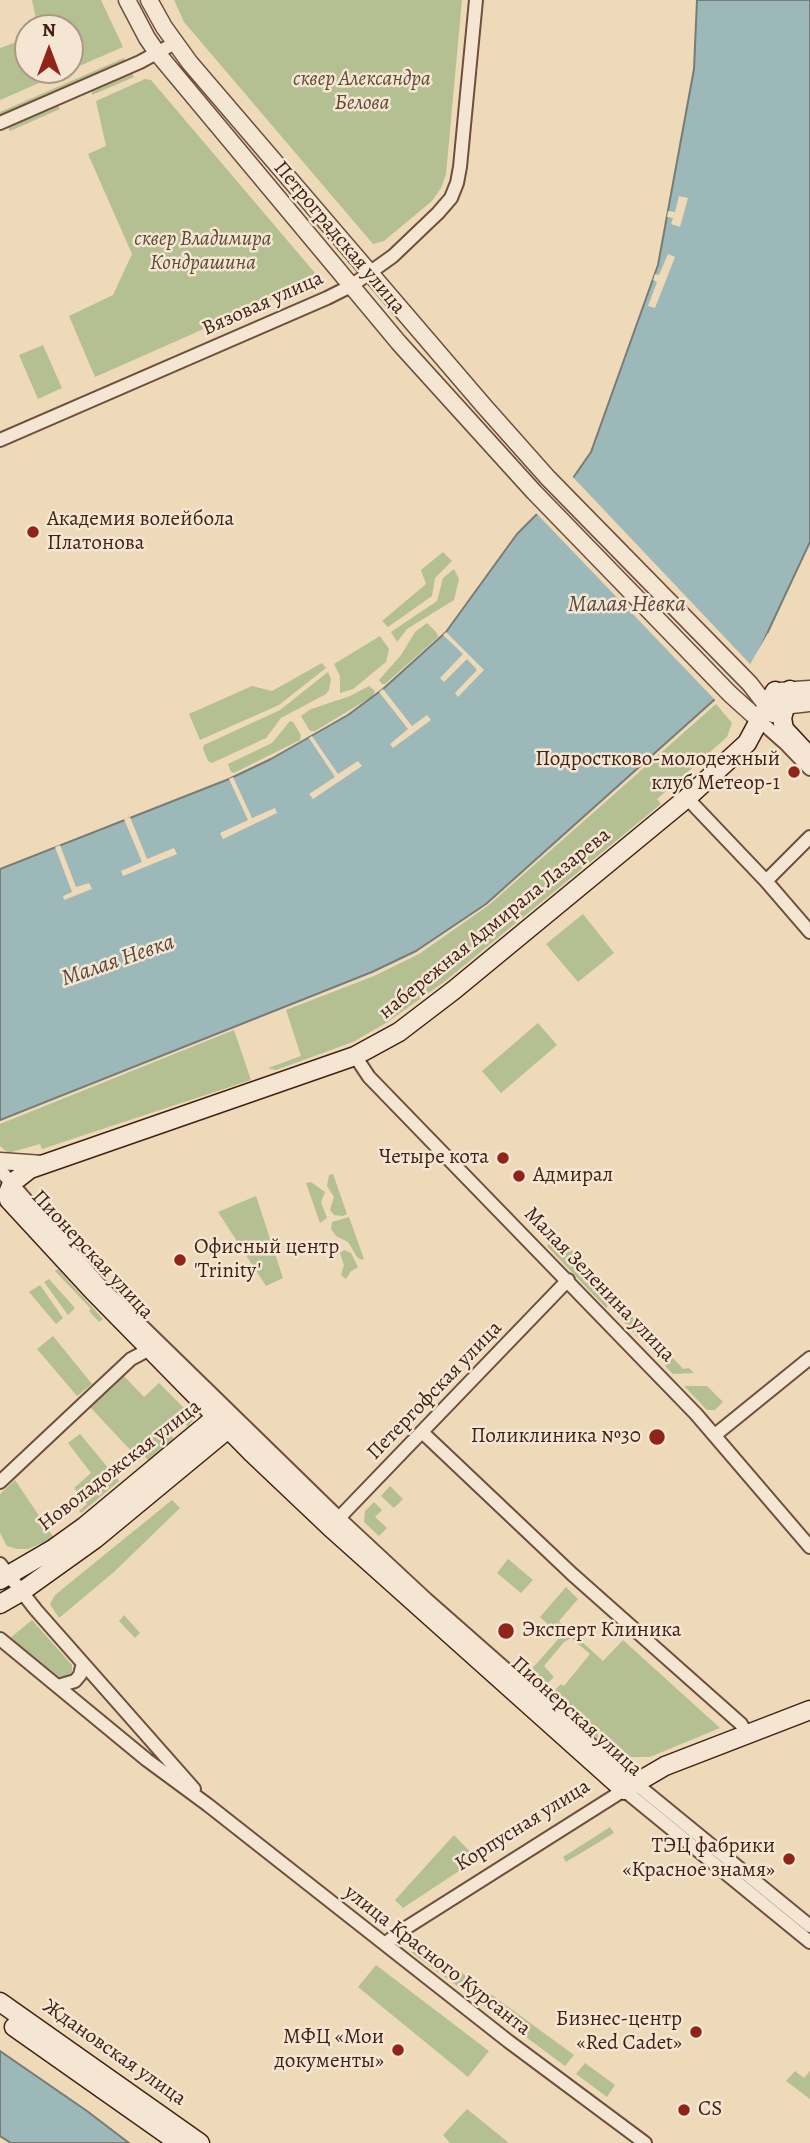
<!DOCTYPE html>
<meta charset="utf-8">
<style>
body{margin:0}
#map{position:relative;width:810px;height:2143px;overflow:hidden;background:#eed9b9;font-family:Alegreya,serif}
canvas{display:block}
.north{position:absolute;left:14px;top:14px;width:70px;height:70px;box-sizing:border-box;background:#f4e6d2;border:2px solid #ad9786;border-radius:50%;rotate:0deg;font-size:19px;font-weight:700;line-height:28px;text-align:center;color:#432114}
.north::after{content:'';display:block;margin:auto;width:24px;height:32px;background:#8f2418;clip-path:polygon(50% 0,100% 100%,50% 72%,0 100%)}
</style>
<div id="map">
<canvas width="810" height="2143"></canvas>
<div class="north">N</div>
</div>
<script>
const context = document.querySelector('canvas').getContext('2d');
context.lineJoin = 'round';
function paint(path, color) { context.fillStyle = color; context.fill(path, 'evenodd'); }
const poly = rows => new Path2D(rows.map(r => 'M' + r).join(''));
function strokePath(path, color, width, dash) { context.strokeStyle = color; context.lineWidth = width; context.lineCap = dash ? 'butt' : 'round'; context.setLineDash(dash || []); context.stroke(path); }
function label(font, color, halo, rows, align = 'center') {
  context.font = font + ' Alegreya,serif'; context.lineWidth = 5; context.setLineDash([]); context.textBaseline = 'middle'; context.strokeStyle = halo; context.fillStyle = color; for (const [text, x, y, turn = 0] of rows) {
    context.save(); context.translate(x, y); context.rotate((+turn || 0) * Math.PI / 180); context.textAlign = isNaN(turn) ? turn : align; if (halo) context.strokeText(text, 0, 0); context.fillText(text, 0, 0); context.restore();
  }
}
const green = poly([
 [32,0,101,0,123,47,70,70,70,28,38,28],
 [174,0,462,0,446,174,441,188,432,201,384,241,373,244,184,22],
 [28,38,28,70,69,70,0,100,0,48],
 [124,58,126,63,0,117,0,112],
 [131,71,134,77,92,95,91,88],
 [145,79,151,80,315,273,317,279,95,377,69,316,113,295,132,254,88,154,106,146,96,101],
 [57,103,60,109,10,131,7,125],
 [43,345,62,388,38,399,19,355],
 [443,552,452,561,435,578,432,596,388,627,382,621,426,584,421,570],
 [454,569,459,579,454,600,407,629,397,642,391,632,437,601,443,578],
 [427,623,437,633,438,637,385,684,382,684,379,680,401,655,415,632],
 [380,636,389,649,386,662,353,689,340,693,340,676,334,664],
 [322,663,326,668,279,705,200,740,189,714,252,686,272,691],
 [328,672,331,679,329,690,326,694,281,718,266,738,212,763,208,761,203,749,204,745,280,710],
 [369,686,375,691,373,696,315,731,310,731,301,716,311,709,350,696],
 [716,704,732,723,727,737,657,799,661,804,444,982,386,1023,353,1042,276,1070,268,1068,301,1056,286,1010,374,976,419,954,489,905],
 [290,721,293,722,301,735,300,740,234,773,231,772,228,764,272,743],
 [583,914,614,953,578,982,546,944],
 [538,1023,557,1045,501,1093,482,1071],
 [234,1030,251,1080,42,1149,40,1144,8,1153,0,1146,0,1124],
 [333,1174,347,1214,343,1216,334,1215,330,1210,334,1197,327,1186,329,1175],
 [311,1182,325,1192,321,1202,327,1218,320,1223,306,1183],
 [256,1196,283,1278,266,1286,218,1212],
 [349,1217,364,1259,362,1260,357,1257,348,1242,336,1236,331,1229,332,1222],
 [558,1235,610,1290,612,1301,606,1308,547,1246],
 [344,1250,351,1253,358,1267,351,1271,346,1279,341,1275,344,1265,340,1253],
 [58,1269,103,1319,99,1322,89,1311,91,1309,55,1271],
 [49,1279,75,1308,68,1315,44,1282],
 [40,1285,63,1318,56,1324,29,1292],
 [622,1306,645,1330,638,1337,620,1318,620,1308],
 [53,1336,92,1384,77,1396,37,1349],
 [673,1358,683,1369,689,1368,694,1373,673,1374,665,1366],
 [123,1375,144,1397,159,1383,194,1418,188,1427,178,1415,164,1427,174,1439,148,1460,141,1452,134,1454,90,1407],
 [684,1386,707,1386,723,1402,715,1410,707,1410],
 [80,1434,119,1481,81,1513,79,1511,87,1504,74,1488,91,1473,68,1443],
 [15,1480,54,1538,28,1549,17,1549,7,1546,0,1533,0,1494],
 [390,1486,403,1499,394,1508,381,1496],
 [172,1500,180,1508,114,1572,59,1618,50,1604,55,1595],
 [374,1502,382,1510,375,1517,387,1528,379,1536,364,1522,365,1511],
 [508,1559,533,1580,521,1593,497,1573],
 [566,1587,578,1599,559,1621,603,1661,623,1640,720,1728,650,1757,625,1757,606,1745,566,1711,567,1703,553,1692,561,1684,564,1686,590,1654,571,1638,564,1642,544,1666,554,1677,545,1686,529,1672,561,1636,540,1617],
 [124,1615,140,1633,135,1638,119,1621],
 [32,1620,72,1665,72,1672,65,1678,58,1678,10,1638],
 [610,1827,614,1833,566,1862,563,1857],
 [454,1835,477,1859,403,1908,395,1900],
 [421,1943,574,2055,565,2066,411,1952],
 [376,1965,489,2051,468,2077,358,1987],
 [585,2063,615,2085,607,2097,576,2074],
 [795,2071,804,2078,810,2071,810,2099,786,2081],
 [467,2109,509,2143,450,2143,443,2135]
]);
const water = poly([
 [697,0,810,0,810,542,758,653,752,663,714,700,486,904,416,951,372,972,0,1120,0,869,229,779,271,759,348,715,383,689,446,632,517,534,573,478,591,452,658,265,694,69,697,0],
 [0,2051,87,2111,129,2143,11,2143,0,2136,0,2051]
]);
const pier = poly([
 [679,196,688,198,680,227,671,224,673,218,667,217,668,211,675,212],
 [668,254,675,257,655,308,648,306,657,282,653,280,655,274,659,275],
 [570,474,750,664,768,633,771,634,755,665,717,702,537,514,532,513],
 [446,632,484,670,458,697,455,693,477,670,467,659,444,682,440,678,463,654,443,635],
 [383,689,412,726,427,715,431,720,393,748,390,744,408,729,379,692],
 [312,736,338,774,358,761,362,766,313,799,309,794,335,777,309,738],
 [233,777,252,818,275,808,277,813,223,839,220,833,248,820,229,779],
 [130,817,147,859,174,848,177,854,123,876,121,871,142,862,124,819],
 [60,845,76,887,89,883,92,889,64,900,63,896,72,892,55,847]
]);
const minor = poly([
 [0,123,140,62,175,43],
 [0,440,327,298,351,286,393,256,438,213,451,198,457,183,460,167,476,0],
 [760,721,786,744,810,769],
 [687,798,766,881,810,932],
 [766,881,810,837],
 [355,1056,369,1077,696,1414,810,1547],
 [0,1170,100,1285,339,1518,426,1599,635,1783,810,1926],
 [422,1432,572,1574,741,1724,747,1734],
 [715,1435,810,1358],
 [0,1482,131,1359,150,1349],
 [335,1522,568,1280],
 [0,1564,36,1610,194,1789],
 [0,1639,147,1760,208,1805,508,2041,645,2143],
 [58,1686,75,1681,80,1675,83,1663],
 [385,1944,401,1931,624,1790,810,1942]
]);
const tertiary = poly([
 [127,0,147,38,158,54,399,343,534,492,730,694,760,721],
 [149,0,164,27,190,63,484,406,548,478,750,684,773,714],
 [779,691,810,689],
 [774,707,810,703],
 [0,1161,43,1164]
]);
const secondary = poly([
 [775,691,747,743,687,798,454,990,399,1032,355,1056,30,1169,12,1183,8,1193,9,1200,93,1291,252,1453,330,1527,624,1790,665,1766,810,1710],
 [784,729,782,718,790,690],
 [784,729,810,757],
 [0,1580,53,1549,85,1526,216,1417],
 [0,1604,21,1592,95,1539,228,1429],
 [0,2002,200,2143],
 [14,2027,179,2143]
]);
const markers = [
 [33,532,7,"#8f2418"],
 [794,772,7,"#8f2418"],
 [503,1158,7,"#8f2418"],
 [519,1176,7,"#8f2418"],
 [180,1260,7,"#8f2418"],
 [657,1437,9,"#8f2418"],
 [506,1631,9,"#8f2418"],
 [789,1859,7,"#8f2418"],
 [696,2032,7,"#8f2418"],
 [398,2050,7,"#8f2418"],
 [684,2110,7,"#8f2418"]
];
const parkNames = [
 ["сквер Александра",362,80],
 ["Белова",362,104],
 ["сквер Владимира",203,240],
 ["Кондрашина",203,264]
];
const streetNames = [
 ["Петроградская улица",339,238,50],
 ["Вязовая улица",263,304,-24],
 ["набережная Адмирала Лазарева",495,924,-39],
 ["Пионерская улица",92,1255,47],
 ["Малая Зеленина улица",599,1285,46],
 ["Петергофская улица",435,1391,-46],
 ["Новоладожская улица",120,1466,-38],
 ["Пионерская улица",576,1717,42],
 ["Корпусная улица",523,1826,-32],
 ["улица Красного Курсанта",437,1961,38],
 ["Ждановская улица",114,2053,35]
];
const poiNames = [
 ["Академия волейбола",47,520,"left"],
 ["Платонова",47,544,"left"],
 ["Подростково-молодежный",780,760],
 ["клуб Метеор-1",780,784],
 ["Четыре кота",489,1158],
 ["Адмирал",533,1176,"left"],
 ["Офисный центр",194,1248,"left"],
 ["'Trinity'",194,1272,"left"],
 ["Поликлиника №30",641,1437],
 ["Эксперт Клиника",522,1631,"left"],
 ["ТЭЦ фабрики",775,1847],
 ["«Красное знамя»",775,1871],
 ["Бизнес-центр",682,2020],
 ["«Red Cadet»",682,2044],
 ["МФЦ «Мои",384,2038],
 ["документы»",384,2062],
 ["CS",698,2110,"left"]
];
const waterNames = [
 ["Малая Невка",627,605],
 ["Малая Невка",118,961,-19]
];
paint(green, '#b4c092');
paint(water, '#9cb8b8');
strokePath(water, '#787c76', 2);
paint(pier, '#eed9b9');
strokePath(minor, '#6e4f3d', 16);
strokePath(tertiary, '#6e4f3d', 19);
strokePath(secondary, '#432114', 21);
strokePath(minor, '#f4e6d2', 12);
strokePath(tertiary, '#f4e6d2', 16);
strokePath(secondary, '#f4e6d2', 18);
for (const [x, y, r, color] of markers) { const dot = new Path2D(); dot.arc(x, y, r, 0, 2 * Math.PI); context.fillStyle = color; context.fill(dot); strokePath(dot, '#f4e6d2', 2.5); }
label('italic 21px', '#5f4934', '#f4e6d2', parkNames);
label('21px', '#432114', '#f4e6d2', streetNames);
label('21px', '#432114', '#f4e6d2', poiNames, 'right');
label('italic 23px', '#59473d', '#f4e6d2', waterNames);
</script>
